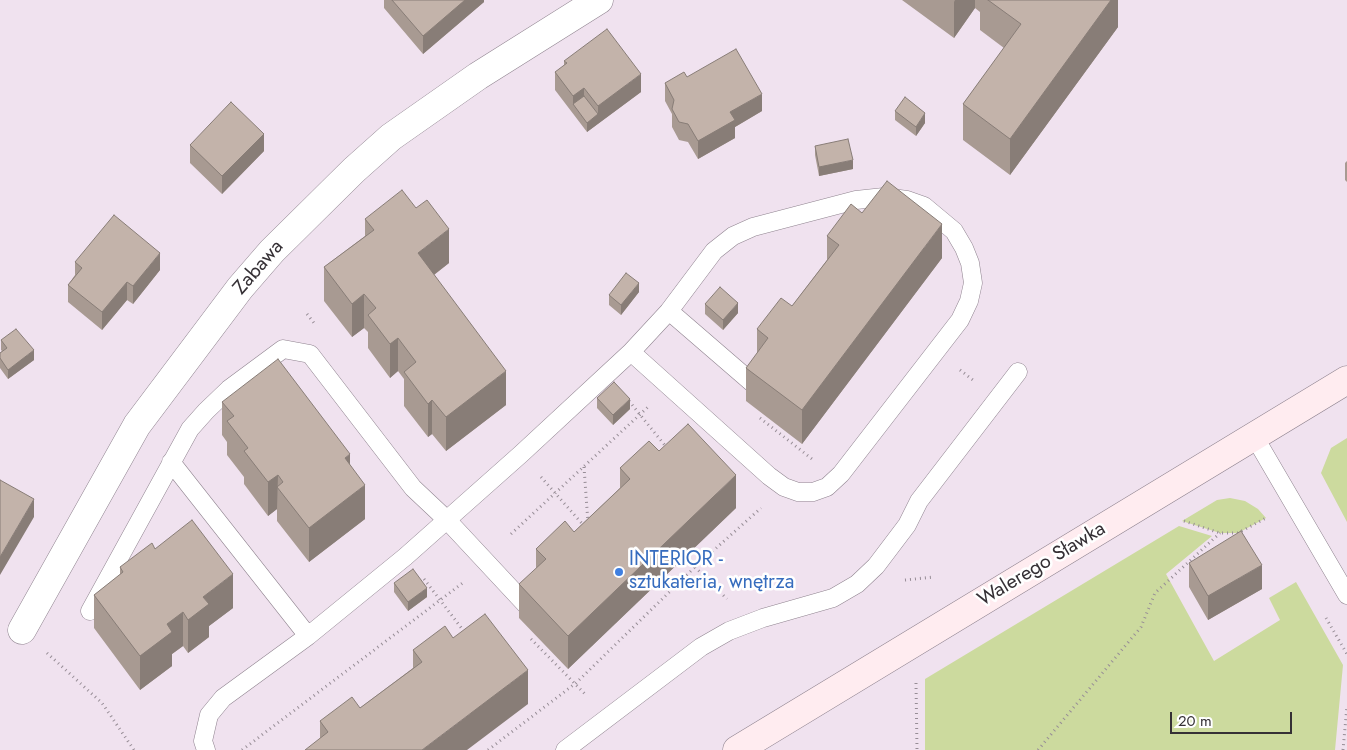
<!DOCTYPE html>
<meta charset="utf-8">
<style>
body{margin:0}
#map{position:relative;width:1347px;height:750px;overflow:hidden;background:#f0e2ef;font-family:Jost,sans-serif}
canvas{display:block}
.scale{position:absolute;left:1170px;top:712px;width:122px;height:22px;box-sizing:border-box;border:2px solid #353035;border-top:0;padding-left:6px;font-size:15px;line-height:18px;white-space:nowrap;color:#353035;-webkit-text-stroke:4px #fff;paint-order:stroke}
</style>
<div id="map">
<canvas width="1347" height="750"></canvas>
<div class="scale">20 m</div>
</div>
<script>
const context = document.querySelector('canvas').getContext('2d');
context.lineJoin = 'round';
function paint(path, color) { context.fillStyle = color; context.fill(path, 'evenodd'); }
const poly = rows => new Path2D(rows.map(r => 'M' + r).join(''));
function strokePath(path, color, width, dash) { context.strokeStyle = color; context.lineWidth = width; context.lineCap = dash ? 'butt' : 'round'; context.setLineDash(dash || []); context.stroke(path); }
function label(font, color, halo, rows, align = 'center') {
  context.font = font + ' Jost,sans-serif'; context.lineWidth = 5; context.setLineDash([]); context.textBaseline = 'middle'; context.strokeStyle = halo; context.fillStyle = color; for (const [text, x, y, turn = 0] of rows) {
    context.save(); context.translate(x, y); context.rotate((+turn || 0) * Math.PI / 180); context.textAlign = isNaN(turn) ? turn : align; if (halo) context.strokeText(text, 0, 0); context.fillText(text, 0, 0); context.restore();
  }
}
const green = poly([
 [1347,438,1347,522,1321,473,1331,448],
 [1230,498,1245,501,1258,509,1266,518,1238,533,1220,533,1182,521,1217,500],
 [1179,526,1212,536,1166,574,1214,661,1280,620,1269,598,1296,582,1343,665,1335,750,925,750,925,679]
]);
const path = poly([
 [307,314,314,323],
 [960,370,973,380],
 [629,401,667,448],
 [760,418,812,459],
 [584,467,588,523],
 [541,477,585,527],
 [1184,521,1220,533,1238,533,1266,518],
 [511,534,648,407],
 [695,567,727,599],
 [424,579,466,634],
 [905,580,934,577],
 [1326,618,1347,654],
 [531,639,586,695],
 [47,653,102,703,134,750],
 [916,683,917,750],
 [242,750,464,582],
 [488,750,576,683,695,567,761,508],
 [1038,750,1141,627,1155,593,1220,533],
 [1343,750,1347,706]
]);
const lane = poly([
 [669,311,757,387],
 [1254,436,1347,595],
 [171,462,308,636],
 [90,611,190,429,206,411,229,389,283,349,310,354,413,488,447,520,529,608],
 [206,750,203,741,209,715,223,698,308,636,405,557,521,454,631,352,669,311,714,251,733,236,753,227,856,200,884,197,907,200,924,206,954,231,964,248,970,263,973,283,969,301,960,320,841,474,827,487,813,492,798,492,784,487,769,476,631,352],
 [565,750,701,647,729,631,763,618,833,598,857,584,876,566,907,525,919,501,1018,372]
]);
const street = poly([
 [22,630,137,425,240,288,272,251,354,170,391,137,478,76,599,0]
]);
const secondary = poly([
 [737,750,1347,380]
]);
const wall = poly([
 [384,0,484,0,484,2,423,54,384,8],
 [902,0,1118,0,1118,27,1010,175,963,140,963,104,1004,48,980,30,980,12,975,8,954,38],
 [564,61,641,92,587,132,555,90,555,72,564,66],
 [687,77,762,111,735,127,735,138,698,159,688,142,679,140,672,127,672,114,665,101,665,83],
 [895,111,925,123,916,136,895,120],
 [190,145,264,151,222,194,190,163],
 [815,146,853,169,819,176,815,155],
 [1347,161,1347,182,1345,180,1345,163],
 [862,213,942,258,802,444,746,401,746,368,757,354,757,329,792,306,827,260,827,236],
 [365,219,449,263,434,275,506,405,446,451,432,434,428,437,404,406,404,379,398,371,390,378,368,348,368,332,364,328,352,337,324,301,324,267,365,236],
 [75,262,160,270,133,304,127,300,102,330,68,302,68,285,75,275],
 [639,292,621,315,609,305,609,295],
 [705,304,738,313,723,330,705,314],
 [1,340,34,360,8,379,0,368,0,353,2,351,1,350],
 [597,398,630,409,613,425,597,408],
 [222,402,350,465,365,519,309,562,277,521,277,509,268,516,244,484,244,477,227,455,227,442,222,435],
 [659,451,736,508,568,669,519,618,519,584,536,569,536,549,574,532,620,488,620,468],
 [155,549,233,608,209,626,209,637,188,653,183,646,172,654,172,666,140,690,94,628,94,595,120,575,120,567],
 [1189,563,1262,589,1208,620,1189,587],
 [394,583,427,597,408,611,394,592],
 [453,638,528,704,320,739,320,721,360,708,413,668,413,650]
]);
const shadedWall = poly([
 [465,0,484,0,484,2,423,54,423,36],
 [955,0,975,0,975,8,954,38,954,2],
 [1111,0,1118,0,1118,27,1010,175,1010,139],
 [641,74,641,92,587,132,587,123,598,114,598,106],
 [584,88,584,106,573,104,573,96],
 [762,94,762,111,735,127,735,138,698,159,698,141,730,112],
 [925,113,925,123,916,136,916,127],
 [264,134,264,151,222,194,222,176],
 [853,160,853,169,819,176,819,167],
 [942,224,942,258,802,444,802,410],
 [449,229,449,263,418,287,418,253],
 [160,253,160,270,133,304,133,286],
 [127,282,127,300,102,330,102,312],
 [639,283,639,292,621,315,621,305],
 [364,294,364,328,352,337,352,304],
 [738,303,738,313,723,330,723,320],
 [398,338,398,371,390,378,390,344],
 [34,350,34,360,8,379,8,370],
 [506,371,506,405,446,451,446,417],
 [630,399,630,409,613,425,613,415],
 [432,400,432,434,428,437,428,404],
 [350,454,350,488,345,458],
 [278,475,277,509,268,516,268,482],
 [736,475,736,508,568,669,568,636],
 [365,485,365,519,309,562,309,528],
 [34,499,34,517,0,575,0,557],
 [1262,565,1262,589,1208,620,1208,596],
 [233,574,233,608,209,626,209,637,188,653,188,620,203,597],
 [427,588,427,597,408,611,408,602],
 [183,612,183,646,172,654,172,666,140,690,140,656,167,624],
 [528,670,528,704,467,750,422,750]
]);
const building = poly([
 [392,0,465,0,423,36,392,0],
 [988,0,1111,0,1010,139,963,104,1021,24,988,0],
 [607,29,641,74,598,106,584,88,573,96,555,72,567,63,564,61,607,29],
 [736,49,762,94,730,112,735,120,698,141,688,124,679,122,672,109,674,100,665,83,684,72,687,77,736,49],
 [584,96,598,114,587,123,573,104,584,96],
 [905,97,925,113,916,127,895,111,905,97],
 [231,102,264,134,222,176,190,145,231,102],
 [848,139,853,160,819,167,815,146,848,139],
 [887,181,942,224,802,410,746,368,768,338,757,329,781,298,792,306,839,245,827,236,851,204,862,213,887,181],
 [402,190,416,208,427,200,449,229,418,253,506,371,446,417,432,400,428,404,404,372,416,362,398,338,390,344,368,315,376,308,364,294,352,304,324,267,374,230,365,219,402,190],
 [114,215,160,253,133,286,127,282,102,312,68,285,82,268,75,262,114,215],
 [626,273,639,283,621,305,609,295,626,273],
 [720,287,738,303,723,320,705,304,720,287],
 [16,329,34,350,8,370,0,358,0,353,7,348,1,340,16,329],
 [278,359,350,454,345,458,365,485,309,528,277,487,283,482,278,475,268,482,244,451,248,448,227,421,234,416,222,402,278,359],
 [614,382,630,399,613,415,597,398,614,382],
 [688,424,736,475,568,636,519,584,546,559,536,549,565,521,574,532,630,479,620,468,649,441,659,451,688,424],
 [0,480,34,499,0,557,0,480],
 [192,520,233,574,203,597,209,604,188,620,183,612,167,624,172,632,140,656,94,595,123,572,120,567,152,543,155,549,192,520],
 [1241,531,1262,565,1208,596,1189,563,1241,531],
 [413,569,427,588,408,602,394,583,413,569],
 [485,614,528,670,422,750,305,750,328,732,320,721,352,697,360,708,422,662,413,650,445,626,453,638,485,614]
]);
const markers = [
 [619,572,5,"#3f7fe0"]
];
const streetNames = [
 ["Zabawa",259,268,-49],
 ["Walerego Sławka",1042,565,-31]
];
const shopNames = [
 ["INTERIOR -",629,560],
 ["sztukateria, wnętrza",629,583]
];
paint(green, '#ccda9e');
strokePath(lane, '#8f838f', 19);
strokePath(street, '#8f838f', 29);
strokePath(secondary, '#8f838f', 29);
strokePath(path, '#978d96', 3, [1, 4]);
strokePath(lane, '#fff', 18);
strokePath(street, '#fff', 28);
strokePath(secondary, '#ffecf0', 28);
paint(wall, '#a89a92');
paint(shadedWall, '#887d77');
paint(building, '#c3b3aa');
strokePath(building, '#887d77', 1);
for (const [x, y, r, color] of markers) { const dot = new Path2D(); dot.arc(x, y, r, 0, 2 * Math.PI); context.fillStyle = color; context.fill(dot); strokePath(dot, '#fff', 2); }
label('20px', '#353035', '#fff', streetNames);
label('20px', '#366cbe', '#fff', shopNames, 'left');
</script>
